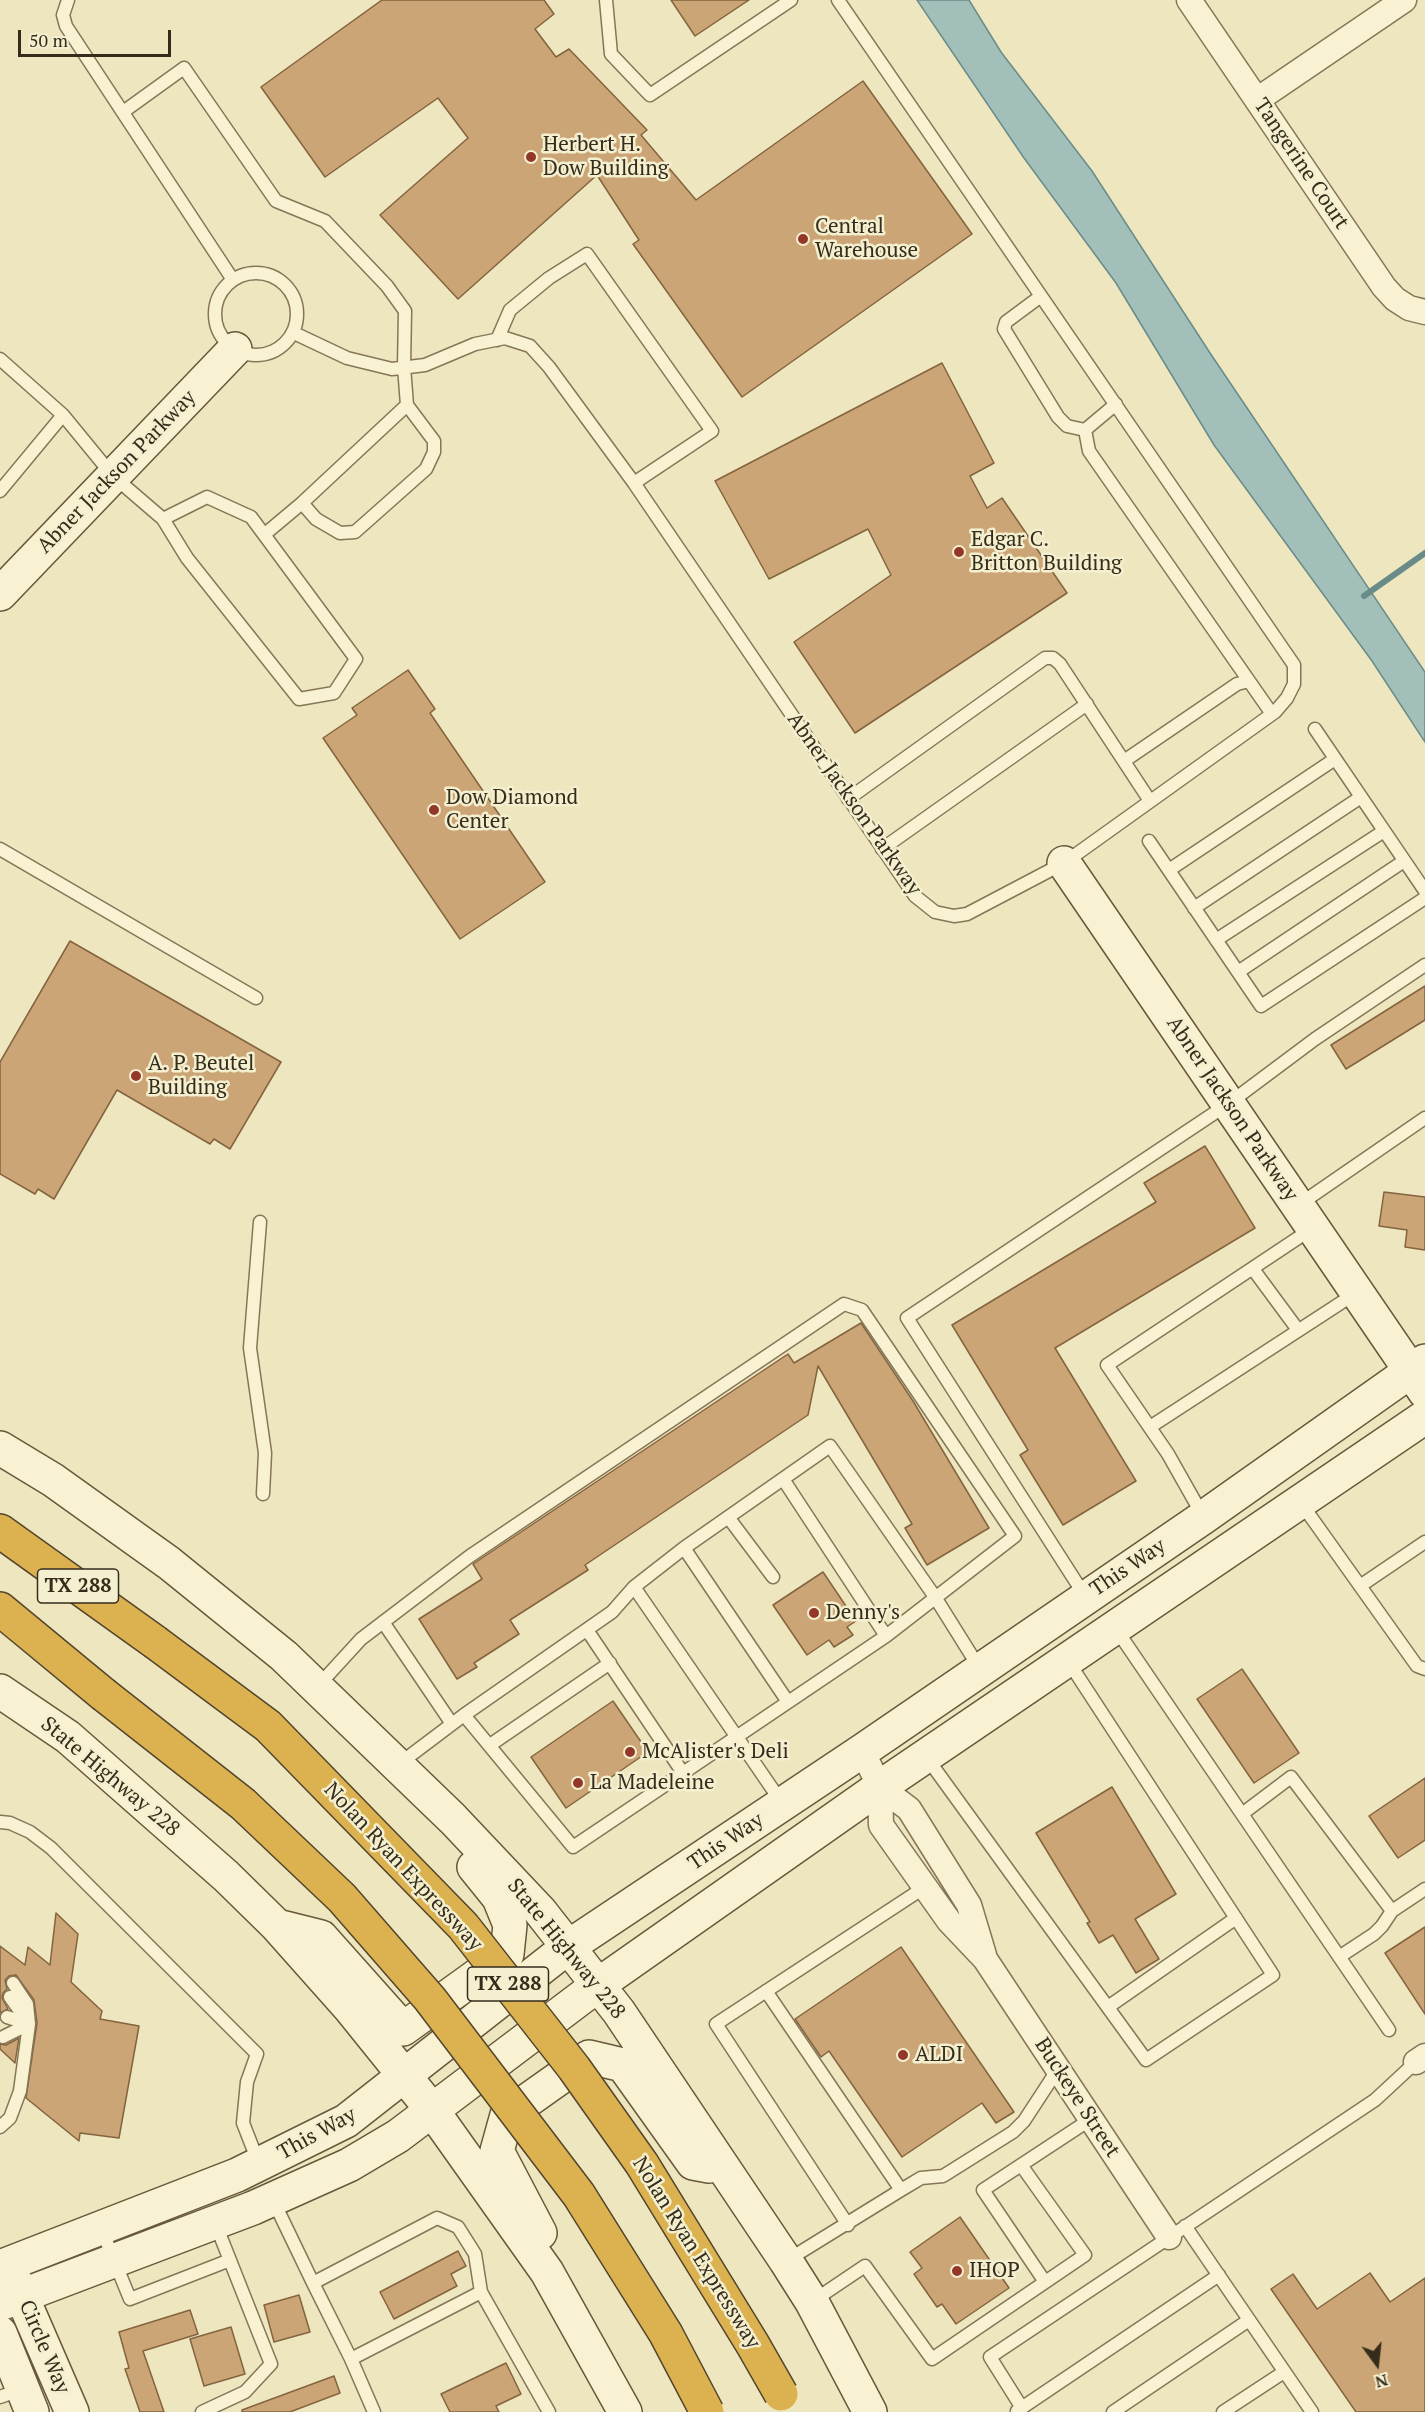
<!DOCTYPE html>
<style>
body{margin:0}
#map{position:relative;width:1425px;height:2412px;overflow:hidden;background:#ede6bf;font-family:"PT Serif",serif}
canvas{display:block}
.north{position:absolute;left:1347px;top:2334px;width:60px;height:60px;-webkit-text-stroke:4px #f4efcf;paint-order:stroke;rotate:165deg;font-size:16px;font-weight:700;line-height:24px;text-align:center;color:#352c1c}
.north::after{content:'';display:block;margin:auto;width:21px;height:27px;background:#352c1c;clip-path:polygon(50% 0,100% 100%,50% 72%,0 100%)}
.scale{position:absolute;left:18px;top:30px;width:153px;height:27px;box-sizing:border-box;border:3px solid #352c1c;border-top:0;padding-left:8px;font-size:18px;line-height:21px;white-space:nowrap;color:#352c1c;-webkit-text-stroke:4px #f4efcf;paint-order:stroke}
</style>
<div id="map">
<canvas width="1425" height="2412"></canvas>
<div class="north">N</div>
<div class="scale">50 m</div>
</div>
<script>
const context = document.querySelector('canvas').getContext('2d');
context.lineJoin = 'round';
function paint(path, color) { context.fillStyle = color; context.fill(path, 'evenodd'); }
const poly = rows => new Path2D(rows.map(r => 'M' + r).join(''));
function strokePath(path, color, width, dash) { context.strokeStyle = color; context.lineWidth = width; context.lineCap = dash ? 'butt' : 'round'; context.setLineDash(dash || []); context.stroke(path); }
function label(font, color, halo, rows, align = 'center') {
  context.font = font + ' "PT Serif",serif'; context.lineWidth = 5; context.setLineDash([]); context.textBaseline = 'middle'; context.strokeStyle = halo; context.fillStyle = color; for (const [text, x, y, turn = 0] of rows) {
    context.save(); context.translate(x, y); context.rotate((+turn || 0) * Math.PI / 180); context.textAlign = isNaN(turn) ? turn : align; if (halo) context.strokeText(text, 0, 0); context.fillText(text, 0, 0); context.restore();
  }
}
const water = poly([
 [917,0,969,0,1001,52,1092,171,1210,353,1425,672,1425,742,1372,661,1214,445,1116,283,1024,158,917,0]
]);
const stream = poly([
 [1364,596,1425,553]
]);
const building = poly([
 [382,0,544,0,554,14,535,29,556,57,569,49,647,130,641,135,696,200,863,81,972,234,742,397,633,244,639,240,597,175,458,299,380,215,468,138,438,98,325,177,261,87,382,0],
 [671,0,749,0,695,36,671,0],
 [942,363,994,463,970,476,987,508,1002,498,1067,593,855,733,794,642,891,575,868,529,769,579,715,481,942,363],
 [408,670,435,709,430,713,545,882,460,939,323,738,357,715,352,708,408,670],
 [70,941,281,1062,230,1149,214,1139,210,1144,117,1090,54,1199,38,1189,35,1194,0,1174,0,1062,70,941],
 [1425,986,1425,1020,1346,1069,1331,1045,1425,986],
 [1205,1146,1255,1228,1055,1348,1136,1481,1063,1525,1020,1455,1028,1450,952,1325,1156,1202,1144,1183,1205,1146],
 [1384,1192,1425,1197,1425,1250,1405,1247,1407,1230,1379,1226,1384,1192],
 [861,1323,913,1401,989,1528,927,1565,905,1528,912,1524,818,1366,808,1415,585,1565,588,1570,510,1620,519,1634,474,1663,477,1667,457,1679,419,1619,482,1579,473,1564,788,1354,794,1363,861,1323],
 [823,1572,856,1621,847,1627,853,1635,834,1647,829,1640,807,1655,773,1605,823,1572],
 [1242,1669,1299,1753,1254,1783,1197,1699,1242,1669],
 [613,1701,648,1752,566,1808,531,1757,613,1701],
 [1425,1778,1425,1840,1398,1858,1369,1816,1425,1778],
 [1112,1787,1176,1894,1135,1919,1159,1959,1136,1973,1113,1935,1099,1943,1087,1923,1090,1922,1036,1833,1112,1787],
 [56,1913,78,1934,71,1982,102,2011,100,2019,139,2026,119,2138,80,2133,79,2141,26,2098,37,2023,34,2000,16,1975,9,1976,5,1980,7,1989,3,1993,2,1998,8,2009,0,2013,0,1946,25,1965,28,1947,50,1965,56,1913],
 [1425,1927,1425,2014,1385,1953,1425,1927],
 [901,1947,1014,2112,996,2123,982,2103,902,2157,829,2051,821,2057,795,2019,901,1947],
 [19,2038,15,2063,0,2049,0,2044,6,2045,19,2038],
 [960,2217,1009,2288,956,2324,942,2304,937,2307,914,2274,922,2268,910,2252,960,2217],
 [458,2251,466,2266,451,2274,457,2286,394,2319,380,2292,458,2251],
 [1370,2273,1390,2302,1425,2278,1425,2412,1356,2412,1271,2289,1293,2274,1317,2309,1370,2273],
 [299,2295,310,2332,274,2342,264,2305,299,2295],
 [190,2310,198,2334,143,2351,164,2412,140,2412,125,2369,129,2368,119,2332,190,2310],
 [231,2327,245,2374,204,2386,190,2339,231,2327],
 [506,2363,521,2394,496,2406,499,2412,450,2412,441,2394,506,2363],
 [334,2376,340,2393,290,2412,242,2412,242,2410,334,2376]
]);
const lane = poly([
 [68,0,63,15,66,26,233,280],
 [606,0,611,54,650,95,791,0],
 [123,112,184,68,276,201,325,221,387,286,405,311,404,367,407,405,302,503,265,534],
 '215 314a41 41 0 1 1 82 0a41 41 0 1 1-82 0Z',
 [1041,296,1006,322,1004,329,1058,417,1067,426,1085,430],
 [294,333,347,358,392,369,425,365,475,344,505,338,530,346,549,367,634,483,915,896,935,912,954,916,967,914,1064,863,1275,712,1287,698,1294,684,1294,665,838,0],
 [497,340,510,310,549,278,587,254,712,431,634,483],
 [0,359,63,415],
 [1116,404,1085,430,1089,451,1249,681],
 [0,491,63,415,113,476,163,519,187,558,299,699,334,693,356,659,251,517,207,497,163,519],
 [302,503,316,519,340,533,355,532,426,469,434,452,434,441,407,405],
 [1315,729,1425,891],
 [1124,761,1237,684,1249,681,1272,714],
 [848,799,1045,658,1053,658,1060,664,1150,801],
 [1149,841,1261,1006,1425,898],
 [0,849,256,998],
 [882,849,1087,704],
 [1169,870,1335,759],
 [1194,908,1361,797],
 [1216,940,1384,831],
 [1238,972,1404,861],
 [1300,1204,1425,1118],
 [260,1222,250,1348,265,1453,263,1494],
 [1253,1269,1298,1330],
 [1150,1427,1356,1293],
 [783,1479,886,1636],
 [1301,1503,1417,1666,1425,1669],
 [1203,1516,1168,1454,1107,1365,1313,1228],
 [728,1517,773,1577],
 [684,1548,788,1702],
 [1360,1586,1425,1542],
 [634,1587,782,1803],
 [1085,1596,907,1318,1228,1104,1315,1039,1425,965],
 [383,1622,452,1724],
 [1116,1629,1389,2030],
 [318,1686,361,1639,470,1556,844,1304,862,1310,1015,1536,886,1636,683,1773,587,1630],
 [464,1715,573,1847,683,1773],
 [490,1745,610,1663],
 [927,1758,1146,2060,1273,1975,1068,1661],
 [399,1764,464,1715,612,1612,634,1587,684,1548,830,1446,935,1597,980,1669],
 [1242,1814,1291,1777,1392,1911],
 [0,1822,10,1823,30,1832,51,1848,257,2054,247,2082,243,2123,259,2164],
 [1339,1957,1374,1934,1382,1926,1392,1911,1425,1889],
 [766,1991,901,2190],
 [10,1997,27,2021],
 [1108,2007,1236,1918],
 [7,2017,29,2024],
 [3,2037,29,2024],
 [0,2127,10,2118,20,2091,29,2024,27,2004,13,1983],
 [273,2200,313,2283,351,2359,481,2292,475,2254,458,2227,437,2218,313,2283],
 [848,2225,716,2024,925,1887],
 [1185,2226,1312,2412],
 [101,2228,130,2299,230,2260],
 [786,2261,901,2190,921,2178,943,2176,1013,2132,1024,2121,1058,2069],
 [1045,2282,983,2190,1091,2119],
 [481,2292,549,2412],
 [813,2301,865,2266,932,2359,1085,2255,1021,2165],
 [351,2359,374,2412],
 [0,2397,22,2389],
 [1022,2408,990,2357,1375,2100,1416,2062],
 [1017,2411,1219,2275],
 [202,2412,245,2392,271,2364,216,2225],
 [1113,2412,1249,2320],
 [1223,2412,1284,2372]
]);
const street = poly([
 [1189,0,1384,287,1395,299,1409,308,1425,312],
 [1257,100,1404,0],
 [862,1751,880,1787,881,1825,949,1921,985,1959,1169,2237],
 [880,1787,909,1809,969,1905,984,1955],
 [1416,2062,1425,2056]
]);
const secondary = poly([
 [0,594,235,349],
 [1064,863,1425,1392],
 [0,1448,53,1480,169,1563,284,1656,453,1819,540,1911,619,2012,786,2261,812,2302,870,2412],
 [0,1691,68,1737,226,1876,277,1926,349,2007,432,2110,547,2272,625,2412],
 [277,1926,321,1937,403,2029,507,1954,510,1925,499,1898,474,1867],
 [540,2233,497,2151,507,2115,589,2057,623,2065,693,2163,709,2166],
 [0,2267,237,2175,346,2121,568,1947,862,1751,1204,1517,1425,1361],
 [13,2276,72,2412],
 [0,2304,253,2208,349,2165,398,2136,598,1985,880,1787,1425,1417],
 [0,2333,32,2412]
]);
const highway = poly([
 [0,1531,155,1642],
 [0,1609,103,1694]
]);
const highwayBridge = poly([
 [155,1642,268,1726,463,1926,574,2068,642,2164,753,2345,781,2394],
 [103,1694,243,1804,342,1898,430,1999,579,2195,666,2334,707,2412]
]);
const markers = [
 [531,157,6,"#933729"],
 [803,239,6,"#933729"],
 [959,552,6,"#933729"],
 [434,810,6,"#933729"],
 [136,1076,6,"#933729"],
 [814,1613,6,"#933729"],
 [630,1752,6,"#933729"],
 [578,1783,6,"#933729"],
 [903,2055,6,"#933729"],
 [957,2271,6,"#933729"]
];
const shields = [
 [78,1586,81],
 [508,1984,81]
];
const shieldNames = [
 ["TX 288",78,1586],
 ["TX 288",508,1984]
];
const poiNames = [
 ["Herbert H.",543,145],
 ["Dow Building",543,169],
 ["Central",815,227],
 ["Warehouse",815,251],
 ["Edgar C.",971,540],
 ["Britton Building",971,564],
 ["Dow Diamond",446,798],
 ["Center",446,822],
 ["A. P. Beutel",148,1064],
 ["Building",148,1088],
 ["Denny's",826,1613],
 ["McAlister's Deli",642,1752],
 ["La Madeleine",590,1783],
 ["ALDI",915,2055],
 ["IHOP",969,2271]
];
const streetNames = [
 ["Tangerine Court",1301,164,56],
 ["Abner Jackson Parkway",117,472,-46],
 ["Abner Jackson Parkway",854,804,55],
 ["Abner Jackson Parkway",1232,1109,56],
 ["This Way",1128,1568,-34],
 ["State Highway 228",110,1777,40],
 ["This Way",726,1842,-34],
 ["Nolan Ryan Expressway",403,1867,47],
 ["State Highway 228",566,1949,51],
 ["Buckeye Street",1077,2098,57],
 ["This Way",317,2134,-29],
 ["Nolan Ryan Expressway",696,2253,58],
 ["Circle Way",44,2347,67]
];
paint(water, '#a2bfba');
strokePath(water, '#6a8c89', 1.5);
strokePath(stream, '#6a8c89', 6);
paint(building, '#cba576');
strokePath(building, '#84643e', 1.5);
strokePath(lane, '#857658', 15);
strokePath(street, '#857658', 27);
strokePath(secondary, '#67573b', 36);
strokePath(highway, '#53442c', 36);
strokePath(lane, '#f8f2d2', 12);
strokePath(street, '#f8f2d2', 24);
strokePath(secondary, '#f8f2d2', 33);
strokePath(highway, '#dcb250', 33);
strokePath(highwayBridge, '#53442c', 36, []);
strokePath(highwayBridge, '#dcb250', 33);
for (const [x, y, r, color] of markers) { const dot = new Path2D(); dot.arc(x, y, r, 0, 2 * Math.PI); context.fillStyle = color; context.fill(dot); strokePath(dot, '#f4efcf', 2); }
for (const [x, y, w] of shields) { const box = new Path2D(); box.roundRect(x - w / 2, y - 17, w, 34, 4.5); context.fillStyle = '#f4efcf'; context.fill(box); strokePath(box, '#352c1c', 1.5); }
label('bold 20px', '#352c1c', null, shieldNames);
label('21px', '#352c1c', '#f4efcf', poiNames, 'left');
label('21px', '#352c1c', '#f4efcf', streetNames);
</script>
